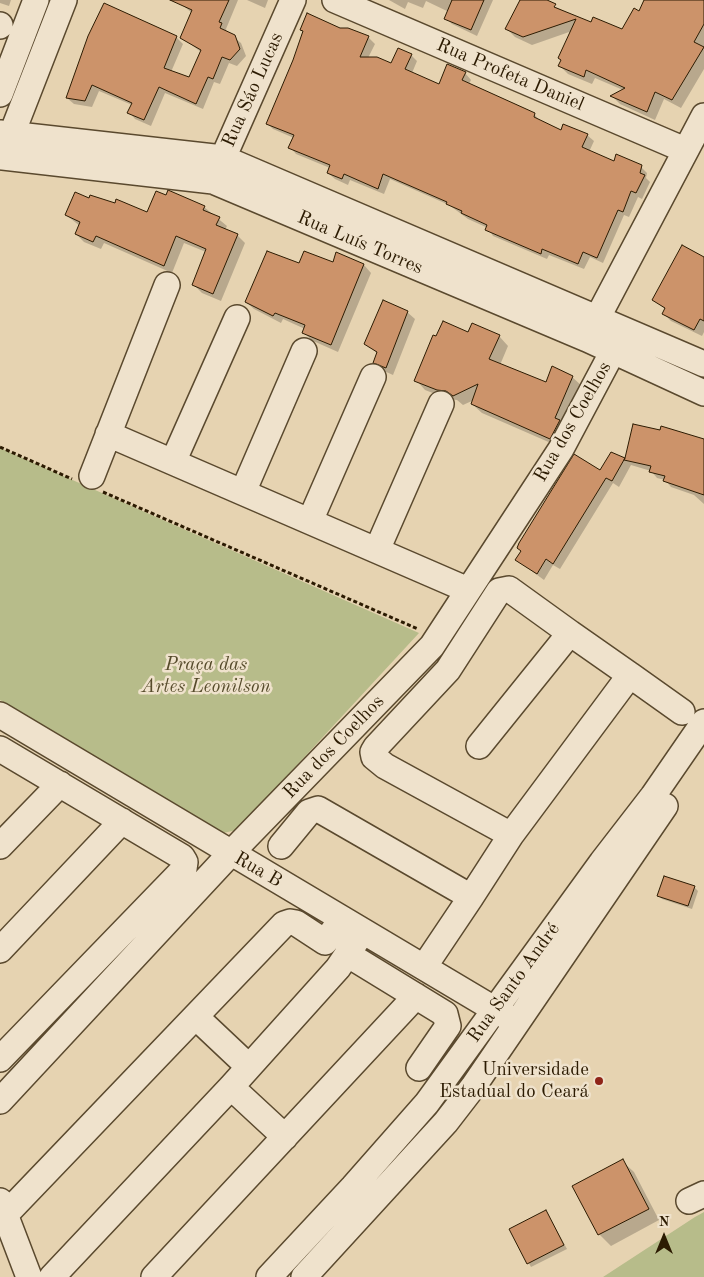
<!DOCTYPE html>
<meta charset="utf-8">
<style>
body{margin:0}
#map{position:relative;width:704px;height:1277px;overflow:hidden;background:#e6d3b1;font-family:"Old Standard TT",serif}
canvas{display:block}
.north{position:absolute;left:639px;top:1212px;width:50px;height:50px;-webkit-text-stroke:4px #efe2cc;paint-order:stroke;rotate:0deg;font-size:14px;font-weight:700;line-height:20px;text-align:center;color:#2c1b02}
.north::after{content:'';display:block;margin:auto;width:18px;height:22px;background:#2c1b02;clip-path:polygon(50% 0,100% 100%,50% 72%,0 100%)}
</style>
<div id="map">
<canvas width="704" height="1277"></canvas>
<div class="north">N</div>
</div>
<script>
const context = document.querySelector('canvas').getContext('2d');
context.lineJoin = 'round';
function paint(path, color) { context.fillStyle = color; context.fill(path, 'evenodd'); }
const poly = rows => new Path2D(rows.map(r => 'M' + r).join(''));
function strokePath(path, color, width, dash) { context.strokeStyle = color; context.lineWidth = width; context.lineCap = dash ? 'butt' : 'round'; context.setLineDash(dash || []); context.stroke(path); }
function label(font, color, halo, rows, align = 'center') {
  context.font = font + ' "Old Standard TT",serif'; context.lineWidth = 5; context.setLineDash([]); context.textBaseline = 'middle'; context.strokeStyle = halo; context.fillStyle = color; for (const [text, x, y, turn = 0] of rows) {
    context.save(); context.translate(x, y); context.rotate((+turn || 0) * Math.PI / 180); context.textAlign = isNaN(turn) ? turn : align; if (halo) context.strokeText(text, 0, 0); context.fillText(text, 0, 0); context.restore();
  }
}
const green = poly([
 [0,448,419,633,237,830,223,833,0,700],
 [704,1212,704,1277,603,1277,695,1217]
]);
const shadow = poly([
 [0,0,11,0,9,6,0,3],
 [182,0,238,0,226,29,227,32,241,43,246,56,237,66,229,63,220,84,214,82,203,109,165,93,151,126,135,119,129,112,132,105,99,91,92,107,74,104,67,98,105,5,177,38,183,44,171,72,190,79,201,52,181,37,192,13,181,4],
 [247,0,268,0,265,8],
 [389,0,493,0,477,36,452,24,446,18,449,12,426,1,423,8,408,2,405,9],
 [520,0,541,0,591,24,623,31,639,13,646,0,704,0,704,69,681,108,664,99,655,120,620,104,612,96,623,90,595,78,592,84,568,74,560,66,572,31,532,45,515,37,507,29],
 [340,29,348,29,369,38,375,44,368,58,392,65,411,55,417,61,412,73,440,85,465,73,471,80,469,84,534,114,540,121,561,131,587,135,594,141,589,152,614,162,641,167,647,173,646,178,650,182,642,199,638,197,629,217,624,215,603,263,590,257,584,269,549,255,547,259,493,236,488,228,468,219,449,205,390,179,384,194,350,180,348,185,335,179,328,173,330,168,296,154,290,147,294,138,273,129,267,123],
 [89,199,148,214,204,207,227,226,225,230,237,235,245,243,221,301,202,293,194,285,206,252,184,243,172,273,104,243,101,249,84,242,76,234,80,226,66,215],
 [337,254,364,265,371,273,338,352,311,340,304,332,305,329,283,319,281,323,254,309,246,302,300,264,333,263],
 [704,258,704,332,702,336,671,321,664,314,666,310,654,300],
 [407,312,415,319,393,375,382,370,374,363,378,354,365,343],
 [469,333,499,336,508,346,500,365,546,383,572,377,582,386,560,447,482,413,472,404,474,400,463,405,457,400,448,399,425,390,416,380],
 [662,428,704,440,704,504,694,495,671,487,665,480,657,478,651,471,631,465,619,487,613,483,560,569,553,565,544,580,517,560,600,472,612,454,626,460,661,432],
 [694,887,698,891,692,909,662,899,659,896],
 [622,1161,634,1172,659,1220,611,1246,600,1235,574,1187],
 [546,1211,567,1249,531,1267,510,1229]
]);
const building = poly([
 [170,0,229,0,219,22,222,23,220,28,235,35,240,49,230,60,222,57,213,79,208,77,196,104,159,87,144,120,127,113,132,103,92,85,85,101,66,98,88,36,104,3,177,36,164,68,189,77,201,50,180,38,192,10,170,0],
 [452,0,484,0,471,30,444,19,452,0],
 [520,0,547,0,556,4,554,7,591,22,593,17,622,29,634,8,639,11,644,0,704,0,704,24,694,42,704,47,672,100,655,92,647,112,610,96,625,88,586,70,584,77,558,66,561,60,558,58,576,19,523,37,505,29,520,0],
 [307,13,340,28,348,28,369,36,360,57,377,57,391,63,398,48,412,54,405,69,439,84,447,64,466,72,462,80,535,113,534,117,561,130,563,124,588,134,582,147,614,161,616,154,642,165,640,173,645,175,636,193,631,191,623,212,618,210,597,258,583,252,578,264,542,249,541,254,485,230,487,225,461,213,462,211,446,204,447,202,383,174,378,189,344,174,342,179,327,173,330,165,288,148,294,135,266,124,293,60,303,31,300,30,307,13],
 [168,190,205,206,203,210,220,217,216,225,238,234,213,294,192,285,206,249,176,236,164,266,96,236,93,242,75,234,80,222,65,215,75,192,89,198,90,195,115,203,116,199,147,212,156,191,166,195,168,190],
 [682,245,704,257,704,321,700,319,694,330,662,314,665,308,652,300,682,245],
 [267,251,299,263,304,251,333,262,336,252,364,264,331,345,302,333,305,325,275,313,273,316,245,302,267,251],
 [383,300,408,311,386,368,373,363,377,352,364,344,383,300],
 [443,321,468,332,472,323,500,335,489,359,546,382,552,366,573,376,555,418,560,420,550,439,471,404,478,384,453,396,446,391,437,390,414,381,433,335,436,336,443,321],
 [633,424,660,430,661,426,704,439,704,495,663,481,665,476,649,472,651,466,624,460,625,458,612,481,606,478,553,564,546,559,537,574,515,560,521,551,517,548,519,543,574,454,600,470,611,452,625,458,633,424],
 [664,876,695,886,688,906,657,896,664,876],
 [623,1159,649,1209,598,1235,572,1186,623,1159],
 [546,1210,564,1245,527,1264,509,1229,546,1210]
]);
const path = poly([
 [0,447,72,479],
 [103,492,418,629]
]);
const minor = poly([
 [335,0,685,150],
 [0,25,0,26],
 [0,94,36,0],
 [0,133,223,158,704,364],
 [6,149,64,0],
 [0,155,3,157,213,181,587,339,704,393],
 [216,174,293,0],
 [590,332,704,116],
 [108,434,468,590],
 [173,462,237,318],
 [92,476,167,285],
 [243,492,304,351],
 [310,521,373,377],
 [377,550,441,404],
 [630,675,682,712],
 [0,715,509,1018],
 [0,749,182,857,185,862,184,869,0,1059],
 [511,835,385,766,374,757,373,752,376,747,448,670,499,591,509,589,570,633],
 [0,846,60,784],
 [281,846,309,812,318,809,471,897,424,967],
 [471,897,511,835,630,675,570,633,479,746],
 [0,950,122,821],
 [347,954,445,1014,448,1026,419,1068],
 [196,1017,249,1067],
 [231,1087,285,1137],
 [0,1101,230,854,432,646,561,449,613,351],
 [0,1201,29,1277],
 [689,1201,704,1194],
 [5,1215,284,924,290,922,296,923,325,942,342,919],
 [52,1277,231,1087,338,968,363,931],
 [154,1277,416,996],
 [269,1277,353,1187,427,1103,602,862,653,796,704,722],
 [304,1277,446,1122,473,1087,665,806]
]);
const markers = [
 [599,1081,5,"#8f2418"]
];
const streetNames = [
 ["Rua Profeta Daniel",510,75,23],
 ["Rua Sáo Lucas",253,90,-66],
 ["Rua Luís Torres",360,243,23],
 ["Rua dos Coelhos",573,422,-60],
 ["Rua dos Coelhos",334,747,-46],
 ["Rua B",258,870,30],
 ["Rua Santo André",514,983,-54]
];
const parkNames = [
 ["Praça das",206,665],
 ["Artes Leonilson",206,687]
];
const poiNames = [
 ["Universidade",589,1070],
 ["Estadual do Ceará",589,1092]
];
paint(green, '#b7bc8a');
paint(shadow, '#0003');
paint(building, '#cc936a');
strokePath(building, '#2c1b02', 1);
strokePath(minor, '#5a492e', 28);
strokePath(path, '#2c1b02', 3, [4, 2.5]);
strokePath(minor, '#efe2cc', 25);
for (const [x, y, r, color] of markers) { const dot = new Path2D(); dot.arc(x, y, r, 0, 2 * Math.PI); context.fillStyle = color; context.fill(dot); strokePath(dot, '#efe2cc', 2); }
label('19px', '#2c1b02', '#efe2cc', streetNames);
label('italic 19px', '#564b2b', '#efe2cc', parkNames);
label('19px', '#2c1b02', '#efe2cc', poiNames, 'right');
</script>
